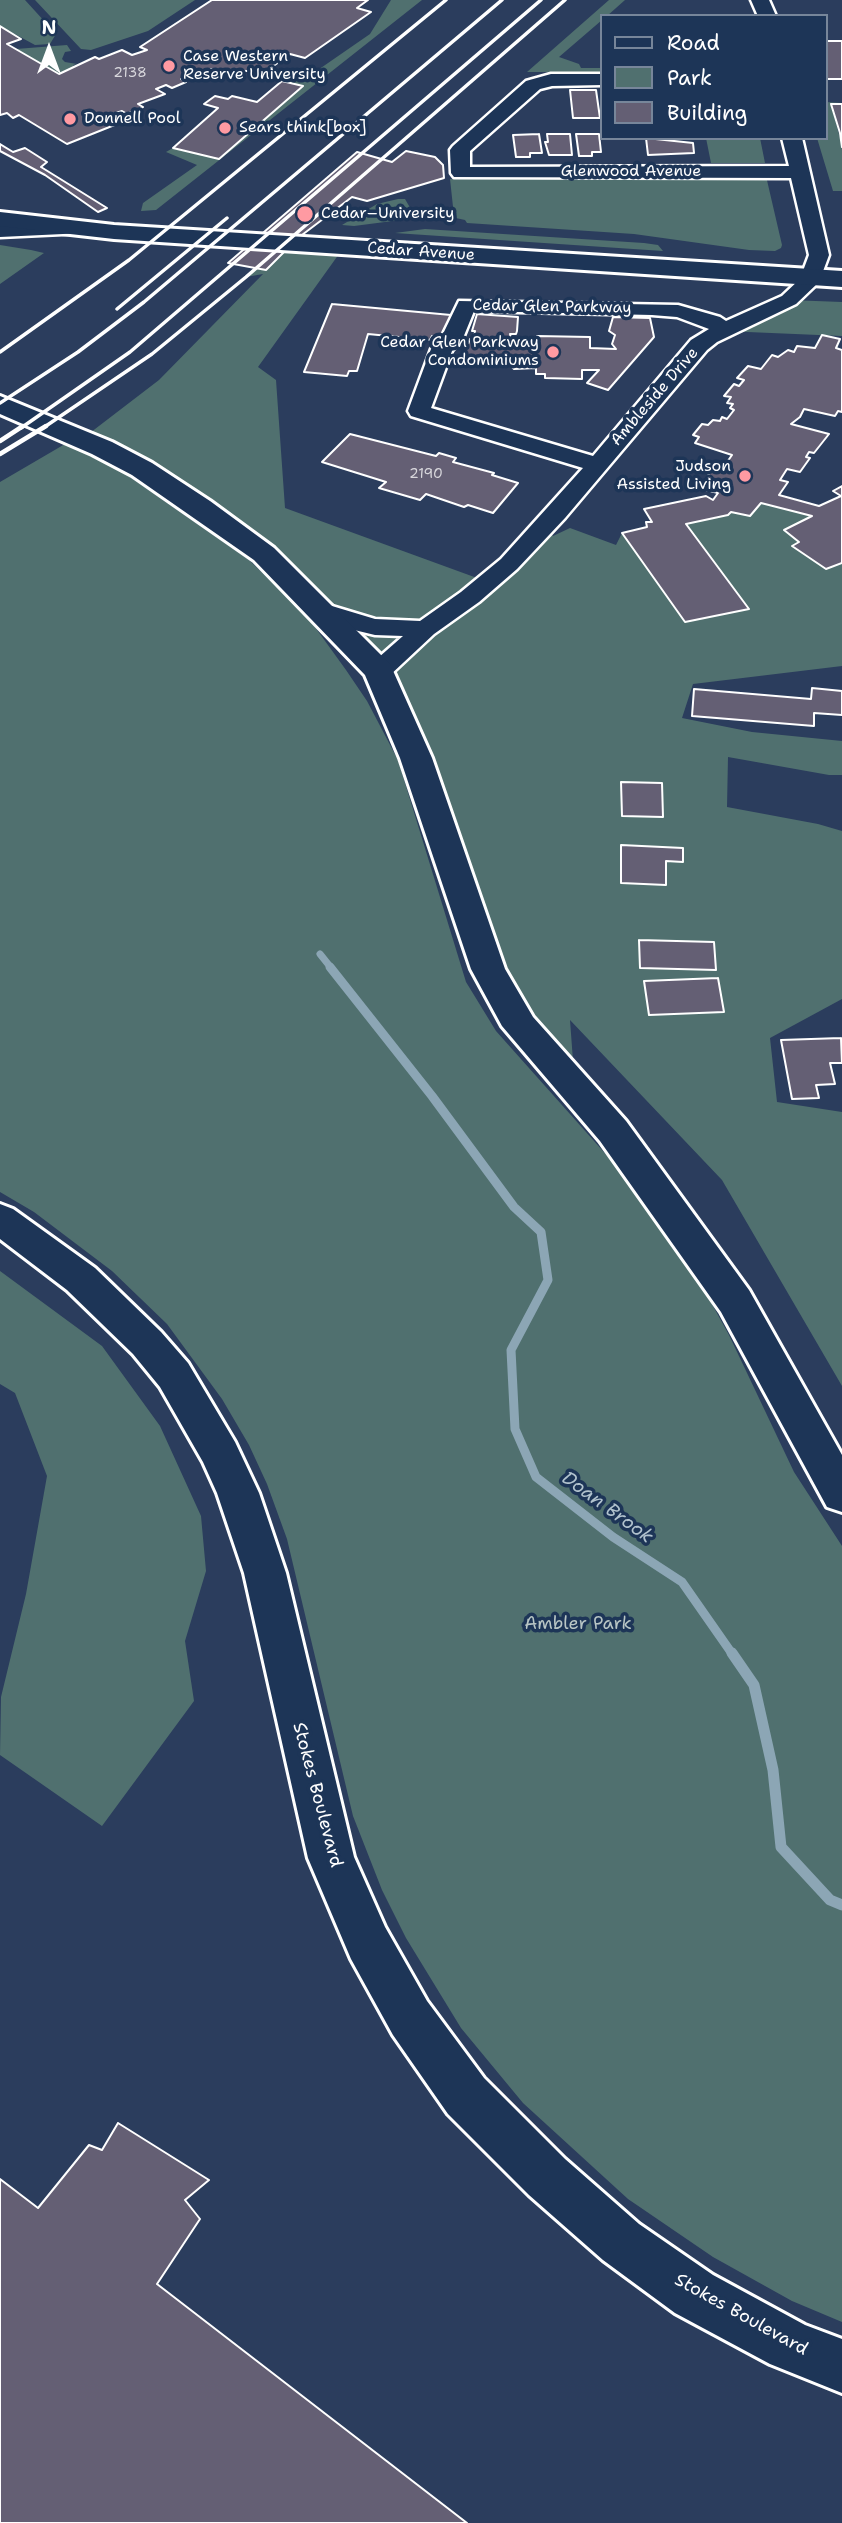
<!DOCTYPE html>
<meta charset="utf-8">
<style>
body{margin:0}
#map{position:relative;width:842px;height:2523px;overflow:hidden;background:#2b3d5d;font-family:"Shantell Sans",sans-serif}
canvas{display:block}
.legend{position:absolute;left:600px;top:14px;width:228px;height:126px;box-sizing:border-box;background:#1d3557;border:2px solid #77869a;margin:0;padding:9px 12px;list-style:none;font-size:21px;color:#fff}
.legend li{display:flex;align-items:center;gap:14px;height:35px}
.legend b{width:35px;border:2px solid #77869a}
.north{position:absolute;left:14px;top:14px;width:70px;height:70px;-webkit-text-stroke:5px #1d3557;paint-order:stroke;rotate:0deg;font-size:19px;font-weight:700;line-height:28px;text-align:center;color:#fff}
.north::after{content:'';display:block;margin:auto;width:24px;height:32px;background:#fff;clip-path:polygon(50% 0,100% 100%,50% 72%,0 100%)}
</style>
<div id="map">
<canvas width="842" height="2523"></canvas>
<ul class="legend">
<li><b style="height:9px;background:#1d3557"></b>Road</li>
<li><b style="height:19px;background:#50706f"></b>Park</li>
<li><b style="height:19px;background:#645f74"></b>Building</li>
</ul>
<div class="north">N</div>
</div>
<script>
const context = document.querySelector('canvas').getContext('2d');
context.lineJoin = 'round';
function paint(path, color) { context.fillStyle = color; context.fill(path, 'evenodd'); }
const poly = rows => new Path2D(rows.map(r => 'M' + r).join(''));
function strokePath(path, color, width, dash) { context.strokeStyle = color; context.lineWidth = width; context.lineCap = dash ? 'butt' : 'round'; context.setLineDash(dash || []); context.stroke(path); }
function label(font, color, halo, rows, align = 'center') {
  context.font = font + ' "Shantell Sans",sans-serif'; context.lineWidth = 7; context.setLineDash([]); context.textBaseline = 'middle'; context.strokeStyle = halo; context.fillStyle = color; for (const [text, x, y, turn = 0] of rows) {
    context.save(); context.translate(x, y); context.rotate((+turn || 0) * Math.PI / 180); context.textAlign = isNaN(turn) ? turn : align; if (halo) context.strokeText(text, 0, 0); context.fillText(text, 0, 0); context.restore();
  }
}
const green = poly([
 [0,0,25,0,56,34,50,44,35,45,0,26],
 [35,0,195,0,148,31,91,50,81,49],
 [391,0,422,0,156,210,141,211,143,203,197,165,166,152,173,148,219,159,302,86,261,76,265,72,306,70,315,72,370,34],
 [609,0,625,0,607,16,602,16,602,20,559,57,579,64,581,68,602,68,602,72,527,72],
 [67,45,71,51,65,52,62,59,65,62,77,64,73,65,76,68,59,74,16,49],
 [826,102,842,103,831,105,842,145,842,191,833,191,817,138,826,138],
 [706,138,760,138,765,163,711,163],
 [766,176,782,245,781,248,775,251,749,250,634,234,467,223,465,220,451,217,454,216,450,179],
 [398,199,405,199,416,218,354,226,342,225,377,204],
 [425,229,644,243,658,245,663,251,395,233],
 [285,243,344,247,258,367,276,380,285,508,488,582,545,526,553,536,570,528,616,545,622,533,685,622,749,609,686,524,731,512,750,516,761,503,812,516,785,530,799,542,792,546,826,568,842,563,842,666,693,684,682,718,752,732,842,741,842,775,829,775,728,757,727,807,818,824,842,831,842,999,770,1038,777,1102,842,1112,842,1386,722,1180,570,1020,575,1088,520,1026,379,671,264,554,82,439,159,380,263,274,246,277],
 [0,245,31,250,44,253,0,284],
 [789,300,842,302,842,336,724,331],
 [65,444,117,468,249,560,307,616,346,670,367,701,398,760,466,982,496,1031,668,1224,729,1335,794,1472,842,1546,842,2322,792,2301,713,2257,628,2199,523,2103,461,2028,406,1938,382,1890,353,1816,287,1539,267,1484,249,1445,222,1399,167,1324,112,1271,34,1212,0,1192,0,482],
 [0,1271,102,1346,160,1426,201,1516,206,1571,185,1641,194,1701,102,1826,0,1755,1,1697,26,1594,47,1476,15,1393,0,1384]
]);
const streamFar2 = poly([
 [320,954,332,969]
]);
const streamFar1 = poly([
 [330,967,432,1096,514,1207,541,1232,548,1280,511,1350,515,1429,536,1477,613,1537,682,1582,733,1655]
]);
const stream = poly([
 [732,1653,754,1685,773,1770,781,1847,830,1900,842,1905]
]);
const building = poly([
 [212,0,368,0,357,8,371,12,305,58,290,54,265,72,210,69,181,79,186,82,172,88,166,85,156,89,165,94,138,104,143,107,127,114,122,111,104,117,117,124,67,144,19,115,13,118,7,113,0,115,0,26,21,39,7,44,59,74,95,57,99,59,122,50,132,55,147,50,140,47,212,0],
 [826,41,842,41,842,79,826,79,826,41],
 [282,81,303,86,219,159,173,148,218,108,204,104,215,96,228,99,232,96,257,102,282,81],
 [570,90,596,90,600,118,573,118,570,90],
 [831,104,842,104,842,147,840,133,831,104],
 [539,134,542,153,530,153,530,157,516,157,513,135,539,134],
 [547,134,570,134,572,155,549,155,545,142,548,142,547,134],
 [576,134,599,134,601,152,592,152,592,156,579,156,576,134],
 [646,138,693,143,694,153,648,155,646,138],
 [0,144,13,152,25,148,47,162,41,167,107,208,98,212,45,175,0,151,0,144],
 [406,151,435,157,443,165,444,178,367,201,352,197,298,238,266,270,228,263,357,152,392,162,406,151],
 [332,304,451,315,442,337,432,336,430,340,368,334,357,371,349,371,347,376,304,372,332,304],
 [477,314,518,317,517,331,516,334,510,334,512,343,509,345,537,346,537,336,590,337,590,348,616,349,612,344,615,335,609,331,613,317,650,318,654,337,608,390,587,383,599,370,582,370,582,379,545,378,545,374,536,374,536,368,514,369,510,365,499,364,497,361,488,360,486,357,464,355,470,339,474,339,475,331,472,331,477,314],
 [822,335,840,339,836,348,842,350,842,412,838,411,835,416,804,409,800,417,791,424,829,434,814,453,809,452,806,457,810,458,800,472,787,469,780,480,788,482,779,495,819,506,841,496,833,491,842,486,842,563,826,569,792,546,799,542,784,530,812,516,761,503,750,516,731,512,728,515,686,524,749,609,685,622,622,533,647,527,646,522,652,522,644,509,706,496,713,500,718,493,702,489,714,463,725,465,732,455,695,443,699,437,693,435,702,424,708,425,713,420,720,421,722,417,727,419,734,410,730,408,733,404,727,403,731,397,724,396,734,384,739,386,744,380,737,378,748,366,761,369,772,355,778,357,788,350,794,352,797,346,815,348,822,335],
 [350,434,436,456,439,453,456,458,453,462,494,473,492,475,518,483,493,513,468,505,464,507,426,494,420,500,379,488,386,482,322,462,350,434],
 [812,688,842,691,842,715,814,713,814,726,692,716,694,689,811,699,812,688],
 [621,782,662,783,663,817,622,816,621,782],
 [621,845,683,848,683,862,666,861,666,885,621,883,621,845],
 [639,940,714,942,716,970,640,968,639,940],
 [718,978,724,1012,649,1015,644,981,718,978],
 [841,1038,842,1063,830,1063,835,1084,816,1085,819,1098,792,1099,781,1040,841,1038],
 [118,2123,209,2180,185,2200,200,2219,157,2284,467,2523,0,2523,0,2179,38,2208,89,2145,102,2150,118,2123]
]);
const minor = poly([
 [751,0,769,0,776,16,758,16,751,0],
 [551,74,602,74,602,85,552,86,540,89,470,151,470,167,789,166,782,138,802,138,829,255,819,282,796,304,717,342,707,350,565,518,517,569,479,602,434,634,388,677,379,679,370,677,367,671,370,665,403,636,375,635,346,628,313,615,310,610,313,605,322,603,375,619,420,621,461,592,501,559,583,468,411,416,408,411,431,349,442,336,459,301,678,305,720,317,726,321,782,296,800,279,809,255,791,178,454,177,451,173,450,150,453,146,526,81,551,74],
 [474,311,652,315,677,317,709,329,691,340,593,456,431,408,452,351,463,338,474,311],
 [77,223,84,225,87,229,84,233,0,237,0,225,77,223]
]);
const major = poly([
 [0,212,114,225,842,271,842,287,114,239,0,226,0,212],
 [0,396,112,442,152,463,210,501,274,548,390,664,432,758,505,969,533,1017,626,1121,749,1290,842,1455,842,1512,827,1507,721,1312,600,1141,502,1026,471,969,400,758,365,675,254,560,132,475,92,454,0,414,0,396],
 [0,1204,13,1209,95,1268,161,1332,188,1363,235,1442,259,1493,286,1573,354,1857,385,1927,427,2001,484,2078,565,2159,639,2224,713,2275,805,2325,842,2339,842,2393,770,2364,675,2313,603,2260,529,2195,448,2114,393,2035,351,1959,308,1858,244,1573,217,1493,203,1462,160,1387,133,1354,67,1290,0,1239,0,1204]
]);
const railFar1 = poly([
 [117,309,227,218],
 [0,352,129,260,446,0],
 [0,403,78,352,144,302,502,0],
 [21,428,130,352,541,0],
 [43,428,152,354,246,277,565,0]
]);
const rail = poly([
 [0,441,23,426],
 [0,454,46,426]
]);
const markers = [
 [169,66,7,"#ff9aa2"],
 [70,119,7,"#ff9aa2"],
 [225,128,7,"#ff9aa2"],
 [305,214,9,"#ff9aa2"],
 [553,352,7,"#ff9aa2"],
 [745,476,7,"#ff9aa2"]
];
const numberNames = [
 ["2138",130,73],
 ["2190",426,474]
];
const farPoinames = [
 ["Case Western",183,57],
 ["Reserve University",183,75],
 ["Donnell Pool",84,119],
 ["Sears think[box]",239,128],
 ["Cedar–University",321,214],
 ["Cedar Glen Parkway",539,343,"right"],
 ["Condominiums",539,361,"right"],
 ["Judson",731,467,"right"],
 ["Assisted Living",731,485,"right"]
];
const farStreetnames = [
 ["Glenwood Avenue",631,172],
 ["Cedar Avenue",421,252,4],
 ["Cedar Glen Parkway",552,307,1],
 ["Ambleside Drive",655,397,-49]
];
const parkNames = [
 ["Ambler Park",578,1624]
];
const streetNames = [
 ["Stokes Boulevard",317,1795,75],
 ["Stokes Boulevard",741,2315,29]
];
const waterNames = [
 ["Doan Brook",607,1508,36]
];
paint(green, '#50706f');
strokePath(streamFar2, '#8ca6b5', 7);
strokePath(streamFar1, '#8ca6b5', 9);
strokePath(stream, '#8ca6b5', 11);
paint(building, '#645f74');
strokePath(building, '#fff', 2);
strokePath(minor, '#fff', 5);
strokePath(major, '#fff', 6);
paint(minor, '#1d3557');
paint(major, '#1d3557');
strokePath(railFar1, '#fff', 3.5);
strokePath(rail, '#fff', 4.5);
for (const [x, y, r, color] of markers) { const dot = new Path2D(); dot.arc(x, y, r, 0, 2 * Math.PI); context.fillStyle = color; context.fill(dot); strokePath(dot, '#1d3557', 2.5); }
label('14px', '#d8d7dc', null, numberNames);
label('16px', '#fff', '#1d3557', farPoinames, 'left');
label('16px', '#fff', '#1d3557', farStreetnames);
label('18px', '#b9c6c5', '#1d3557', parkNames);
label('18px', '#fff', '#1d3557', streetNames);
label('italic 19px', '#b2c3ce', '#1d3557', waterNames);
</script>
